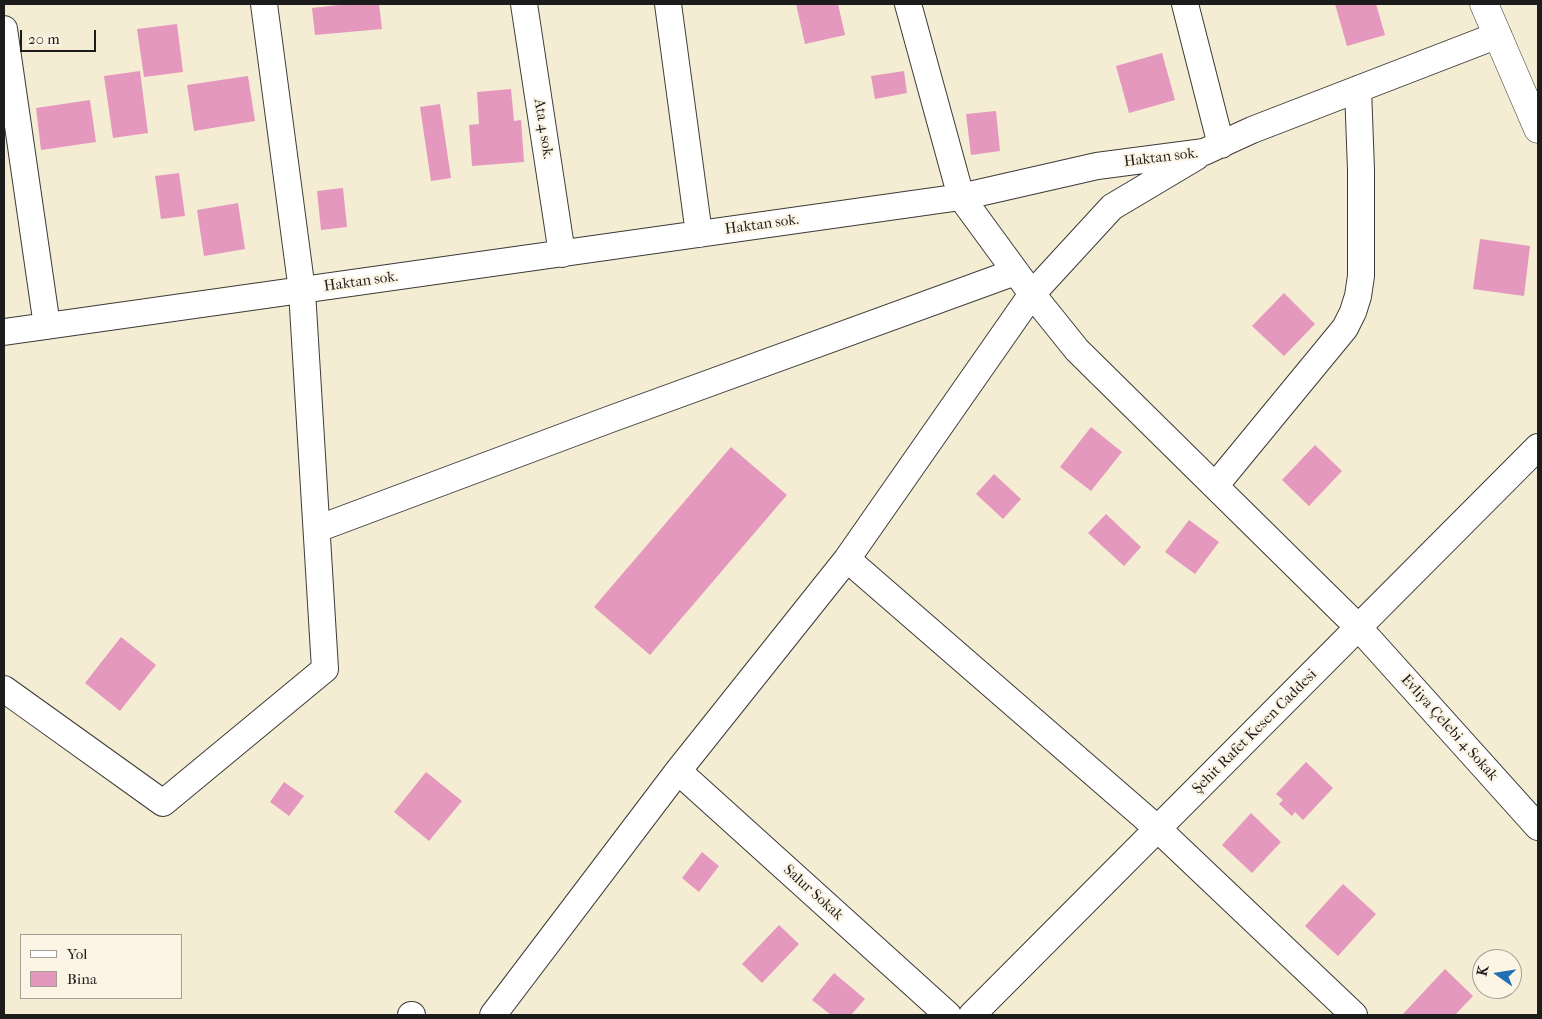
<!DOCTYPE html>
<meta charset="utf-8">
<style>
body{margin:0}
#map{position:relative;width:1542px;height:1019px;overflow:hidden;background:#f4ecd3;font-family:"IM FELL French Canon",serif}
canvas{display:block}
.frame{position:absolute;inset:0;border:5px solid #1c1c1c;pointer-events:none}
.legend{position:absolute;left:20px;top:934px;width:162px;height:65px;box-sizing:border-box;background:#fcf5e5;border:1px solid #a29e95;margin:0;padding:6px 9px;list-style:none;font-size:15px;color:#1c1c1c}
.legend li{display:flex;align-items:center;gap:10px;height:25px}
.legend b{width:25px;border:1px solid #a29e95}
.north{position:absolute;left:1472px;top:949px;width:50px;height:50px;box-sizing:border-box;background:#fcf5e5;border:1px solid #a29e95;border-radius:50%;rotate:283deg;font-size:14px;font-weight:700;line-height:20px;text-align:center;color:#1c1c1c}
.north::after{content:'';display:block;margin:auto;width:18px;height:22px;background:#1f6fb2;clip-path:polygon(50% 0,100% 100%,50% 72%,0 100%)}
.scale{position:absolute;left:20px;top:30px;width:76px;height:22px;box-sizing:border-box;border:2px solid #1c1c1c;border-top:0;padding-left:6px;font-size:15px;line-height:18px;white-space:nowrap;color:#1c1c1c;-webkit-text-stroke:4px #fcf5e5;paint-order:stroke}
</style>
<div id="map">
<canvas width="1542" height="1019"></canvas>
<div class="frame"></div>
<ul class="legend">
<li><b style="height:6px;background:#fff"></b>Yol</li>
<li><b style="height:14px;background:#e598be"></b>Bina</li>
</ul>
<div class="north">K</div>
<div class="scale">20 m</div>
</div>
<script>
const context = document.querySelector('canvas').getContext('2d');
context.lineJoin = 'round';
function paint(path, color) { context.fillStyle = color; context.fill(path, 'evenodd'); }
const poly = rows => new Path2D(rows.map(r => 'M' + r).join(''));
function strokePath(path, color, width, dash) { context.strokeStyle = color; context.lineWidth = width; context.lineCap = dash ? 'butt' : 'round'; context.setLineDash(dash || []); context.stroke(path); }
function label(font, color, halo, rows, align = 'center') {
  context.font = font + ' "IM FELL French Canon",serif'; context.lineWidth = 4.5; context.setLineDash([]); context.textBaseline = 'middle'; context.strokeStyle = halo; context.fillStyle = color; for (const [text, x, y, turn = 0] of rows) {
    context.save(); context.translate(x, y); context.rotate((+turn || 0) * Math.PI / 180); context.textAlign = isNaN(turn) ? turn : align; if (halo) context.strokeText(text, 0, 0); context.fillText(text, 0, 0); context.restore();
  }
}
const building = poly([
 [348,4,379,4,382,29,315,35,312,8],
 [796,4,838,4,845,35,805,44],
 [1335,4,1376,4,1385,35,1347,46],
 [177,24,183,72,144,77,137,29],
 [1162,53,1175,100,1129,113,1116,66],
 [140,71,148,133,113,138,104,76],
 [904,71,907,93,875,99,871,76],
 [248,76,255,121,194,131,187,85],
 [511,89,514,121,521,120,524,162,472,166,469,125,479,124,477,92],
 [90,100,96,142,41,150,36,108],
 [440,104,451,178,431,181,420,107],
 [996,111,1000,151,971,155,966,114],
 [179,173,185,216,161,219,155,176],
 [343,188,347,227,321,230,317,191],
 [238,203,245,249,204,256,197,210],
 [1480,239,1530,246,1524,296,1473,289],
 [1284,293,1315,324,1284,356,1252,326],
 [1091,427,1122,452,1091,491,1060,467],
 [1315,445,1342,471,1309,506,1282,480],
 [731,447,787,495,650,655,594,607],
 [994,474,1021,499,1003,519,976,494],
 [1106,514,1141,547,1124,566,1088,533],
 [1189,520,1219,542,1195,574,1165,552],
 [121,637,156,665,120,711,85,683],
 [1306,762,1333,788,1303,820,1295,812,1292,816,1279,804,1283,800,1276,794],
 [426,772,462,801,429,841,394,812],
 [284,782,304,796,289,816,270,802],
 [1251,813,1281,842,1252,873,1222,845],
 [702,852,719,866,699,892,682,878],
 [1343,884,1376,914,1338,956,1305,926],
 [779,925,799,944,762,983,742,964],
 [1445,969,1473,996,1455,1015,1402,1015],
 [834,973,865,999,851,1015,831,1015,812,1000]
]);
const minor = poly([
 [524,4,562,254],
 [668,4,699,234],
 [908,4,961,197,1032,294,1077,350,1359,628,1538,827],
 [1185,4,1221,145],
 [4,29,47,326],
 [4,332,961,197,1097,166,1204,152,1252,130,1498,35],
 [1215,486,1345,328,1353,312,1358,296,1361,276,1361,170,1358,89],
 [317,529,608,420,1015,272],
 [847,559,1158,829,1354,1015],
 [4,689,163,803,325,669,302,291,264,4],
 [678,771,948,1015],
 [411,1015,412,1015],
 [493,1015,678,771,847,559,1032,294,1112,207,1196,157],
 [972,1015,1538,447]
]);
const major = poly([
 [1484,4,1538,129]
]);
const streetNames = [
 ["Ata 4 sok.",543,129,81],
 ["Haktan sok.",1161,158,-7],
 ["Haktan sok.",762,225,-8],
 ["Haktan sok.",361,282,-8],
 ["Evliya Çelebi 4 Sokak",1449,728,48],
 ["Şehit Rafet Kesen Caddesi",1255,732,-45],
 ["Salur Sokak",813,893,42]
];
paint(building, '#e598be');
strokePath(minor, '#3c3b37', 28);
strokePath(major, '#3c3b37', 29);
strokePath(minor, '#fff', 26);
strokePath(major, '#fff', 28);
label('15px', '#1c1c1c', '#fcf5e5', streetNames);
</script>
